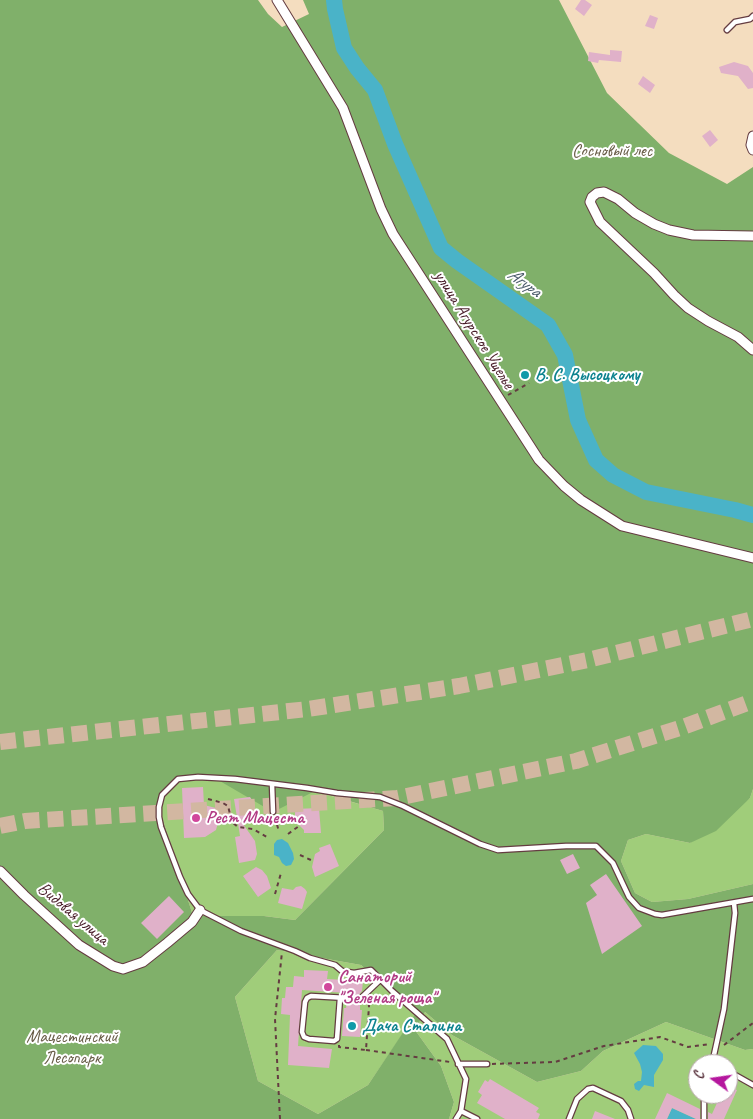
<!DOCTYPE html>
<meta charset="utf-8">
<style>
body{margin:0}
#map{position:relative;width:753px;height:1119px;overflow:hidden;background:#f4ddbf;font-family:Caveat,sans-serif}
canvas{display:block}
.north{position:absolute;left:688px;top:1054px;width:50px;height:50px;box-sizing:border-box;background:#fff;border:1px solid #b7a5aa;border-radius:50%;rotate:284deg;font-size:14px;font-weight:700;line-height:20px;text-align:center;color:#4a1f2b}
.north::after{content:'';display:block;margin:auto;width:18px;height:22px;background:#b5179e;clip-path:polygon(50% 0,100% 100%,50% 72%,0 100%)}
</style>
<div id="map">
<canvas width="753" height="1119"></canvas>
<div class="north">С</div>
</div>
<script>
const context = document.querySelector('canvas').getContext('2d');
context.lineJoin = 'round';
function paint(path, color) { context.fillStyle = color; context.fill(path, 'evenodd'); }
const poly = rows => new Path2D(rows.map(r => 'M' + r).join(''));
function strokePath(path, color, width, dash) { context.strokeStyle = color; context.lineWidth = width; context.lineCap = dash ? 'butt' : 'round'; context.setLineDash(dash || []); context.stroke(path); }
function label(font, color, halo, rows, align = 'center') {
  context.font = font + ' Caveat,sans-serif'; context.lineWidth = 4; context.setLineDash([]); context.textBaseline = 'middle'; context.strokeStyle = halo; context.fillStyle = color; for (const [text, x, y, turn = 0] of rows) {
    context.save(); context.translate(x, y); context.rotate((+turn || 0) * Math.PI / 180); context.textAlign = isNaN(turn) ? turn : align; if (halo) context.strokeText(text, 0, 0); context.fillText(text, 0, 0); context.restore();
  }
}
const green = poly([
 [181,777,213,777,314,791,383,811,384,830,295,920,264,916,193,916,160,810,162,799,168,786],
 [753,789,753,884,688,899,652,902,635,893,621,861,628,840,646,834,690,843,750,798],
 [277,950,361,965,417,1013,368,1085,318,1114,258,1081,235,997],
 [425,1012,452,1035,537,1082,581,1071,603,1051,666,1022,745,1050,753,1049,753,1119,449,1119,454,1102,441,1066,415,1030],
 [698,1064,728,1064,728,1094,698,1094]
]);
const forest = poly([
 [0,0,258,0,268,14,282,27,309,14,303,0,559,0,607,93,669,153,727,184,753,167,753,789,750,798,716,831,690,843,646,834,628,840,621,861,635,893,652,902,688,899,753,884,753,1049,745,1050,666,1022,603,1051,581,1071,537,1082,452,1035,425,1012,415,1030,441,1066,454,1102,449,1119,0,1119],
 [181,777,213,777,273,812,315,791,383,811,384,830,295,920,264,916,193,916,160,810,162,799,168,786],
 [277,950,361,965,416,1013,368,1085,318,1114,258,1081,235,997]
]);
const water = poly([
 [282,839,288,843,293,853,294,859,291,865,286,866,282,863,279,857,274,855,274,844,277,840],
 [643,1045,656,1046,663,1054,663,1060,654,1075,654,1087,644,1085,639,1091,635,1089,634,1084,638,1081,641,1081,642,1072,640,1064,634,1053],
 [672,1108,696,1119,667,1119]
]);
const river = poly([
 [334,0,335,9,344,48,357,68,375,90,395,144,441,248,457,261,548,325,565,355,578,420,596,460,613,475,646,492,735,510,753,515]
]);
const building = poly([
 [581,0,585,0,592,5,584,16,575,9],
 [650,15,658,18,654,29,645,26],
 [610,50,622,51,621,62,599,60,598,63,588,61,589,52,610,55],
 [734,62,748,66,753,73,753,88,748,89,738,76,721,73,719,67],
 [643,76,655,85,650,93,638,84],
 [710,130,718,140,710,147,702,136],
 [203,787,204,805,216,808,219,819,216,830,205,837,184,838,182,788],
 [250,797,254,803,256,816,254,822,243,824,255,841,257,854,255,860,239,863,235,837,240,836,234,799],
 [319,808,321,833,304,833,304,830,295,821,295,809],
 [330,844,339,866,315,877,312,867,315,854,320,851,319,848],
 [573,854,580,868,567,874,560,860],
 [256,867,262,870,267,876,271,888,258,897,243,876],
 [606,874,642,926,602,954,586,903,597,895,590,885],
 [301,886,305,889,307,892,302,909,278,903,282,888,293,890,296,887],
 [169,896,184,912,157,939,141,923],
 [304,970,328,971,327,979,363,981,362,991,356,998,357,1001,360,1003,360,1010,362,1010,360,1037,342,1036,344,1008,346,1008,347,1002,351,1000,350,995,347,993,302,990,298,1046,332,1049,329,1068,288,1065,290,1015,281,1014,282,998,285,998,286,987,293,987,294,976,304,977],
 [490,1079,539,1108,536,1112,540,1114,538,1119,505,1119,477,1103,482,1095,478,1092,485,1080,488,1082],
 [728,1087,737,1090,724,1119,708,1119,708,1112,712,1114,721,1094,728,1094],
 [667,1093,700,1109,700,1119,696,1119,672,1108,667,1119,655,1119],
 [595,1111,615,1119,592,1119]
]);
const highwayTunnel = poly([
 [0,742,308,709,459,686,588,660,753,619],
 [0,826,25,821,397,798,576,761,680,728,753,701]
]);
const path = poly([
 [508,395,529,383],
 [208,799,223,803,228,806,232,822,238,827,253,829,267,837],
 [275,817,279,832],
 [288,834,299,826],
 [300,855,313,861],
 [275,894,281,873],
 [339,1045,339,1047,366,1050,369,1006,368,1001],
 [724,1045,753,1023],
 [366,1050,450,1062],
 [492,1064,555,1062,604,1046,660,1037,688,1047,710,1044],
 [280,1119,275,1019,282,952]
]);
const lane = poly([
 [727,30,735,22,750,19,753,16],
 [272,784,273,812],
 [340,998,337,1039,334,1041,309,1039,304,1037,302,1032,305,1002,307,998,311,996,347,998],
 [360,999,381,979],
 [458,1064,487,1064],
 [712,1064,724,1009,735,913,734,903],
 [728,1071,753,1085],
 [704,1094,704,1119],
 [461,1111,477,1119],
 [456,1119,461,1111,466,1079,447,1039,392,991,371,970,354,973,342,971,335,965,310,958,295,951,241,931,200,910,188,894,180,877,161,827,159,817,159,807,162,795,178,779,198,777,235,779,307,788,337,793,380,797,403,806,480,844,498,850,566,846,596,846,613,863,629,897,639,908,655,914,662,915,753,899],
 [569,1119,577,1099,588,1089,593,1088,621,1101,628,1110,631,1119]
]);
const street = poly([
 [277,0,343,108,381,209,393,234,539,460,564,486,581,500,622,526,753,558],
 [753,136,751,145,753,150],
 [753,236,693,235,669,230,654,224,635,213,618,199,604,192,597,193,592,197,590,202,600,222,654,273,674,295,688,308,708,321,738,337,753,350],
 [0,871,24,895,79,945,113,966,123,969,143,962,167,943,192,922,200,910]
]);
const markers = [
 [525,375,5,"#0f9aa8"],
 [196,818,5,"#d1479c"],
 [328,987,5,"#d1479c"],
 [352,1026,5,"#0f9aa8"]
];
const parkNames = [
 ["Сосновый лес",612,151],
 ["Мацестинский",72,1037],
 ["Лесопарк",72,1058]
];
const streetNames = [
 ["улица Агурское Ущелье",474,330,58],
 ["Видовая улица",73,914,40]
];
const cultureNames = [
 ["В. С. Высоцкому",535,375],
 ["Дача Сталина",362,1026]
];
const hotelNames = [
 ["Рест Мацеста",206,818],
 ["Санаторий",338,977],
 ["\"Зеленая роща\"",338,998]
];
const waterNames = [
 ["Агура",524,283,36]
];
paint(green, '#a0cd7a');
paint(forest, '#80b06a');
paint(water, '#4ab3c8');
strokePath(river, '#4ab3c8', 16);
paint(building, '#e0b1c9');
strokePath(highwayTunnel, '#d2b7a1', 16, [16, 8]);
strokePath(lane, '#643c41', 7);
strokePath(street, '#643c41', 11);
strokePath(path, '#643c41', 2, [4, 4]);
strokePath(lane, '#fff', 4.5);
strokePath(street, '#fff', 9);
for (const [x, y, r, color] of markers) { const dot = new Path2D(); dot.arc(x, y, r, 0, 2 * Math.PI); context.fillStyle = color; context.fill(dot); strokePath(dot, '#fff', 2); }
label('18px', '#685c47', '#fff', parkNames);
label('18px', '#4a1f2b', '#fff', streetNames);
label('bold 18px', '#0d838f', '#fff', cultureNames, 'left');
label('bold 18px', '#b23c85', '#fff', hotelNames, 'left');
label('italic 19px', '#4a5a6a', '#fff', waterNames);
</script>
